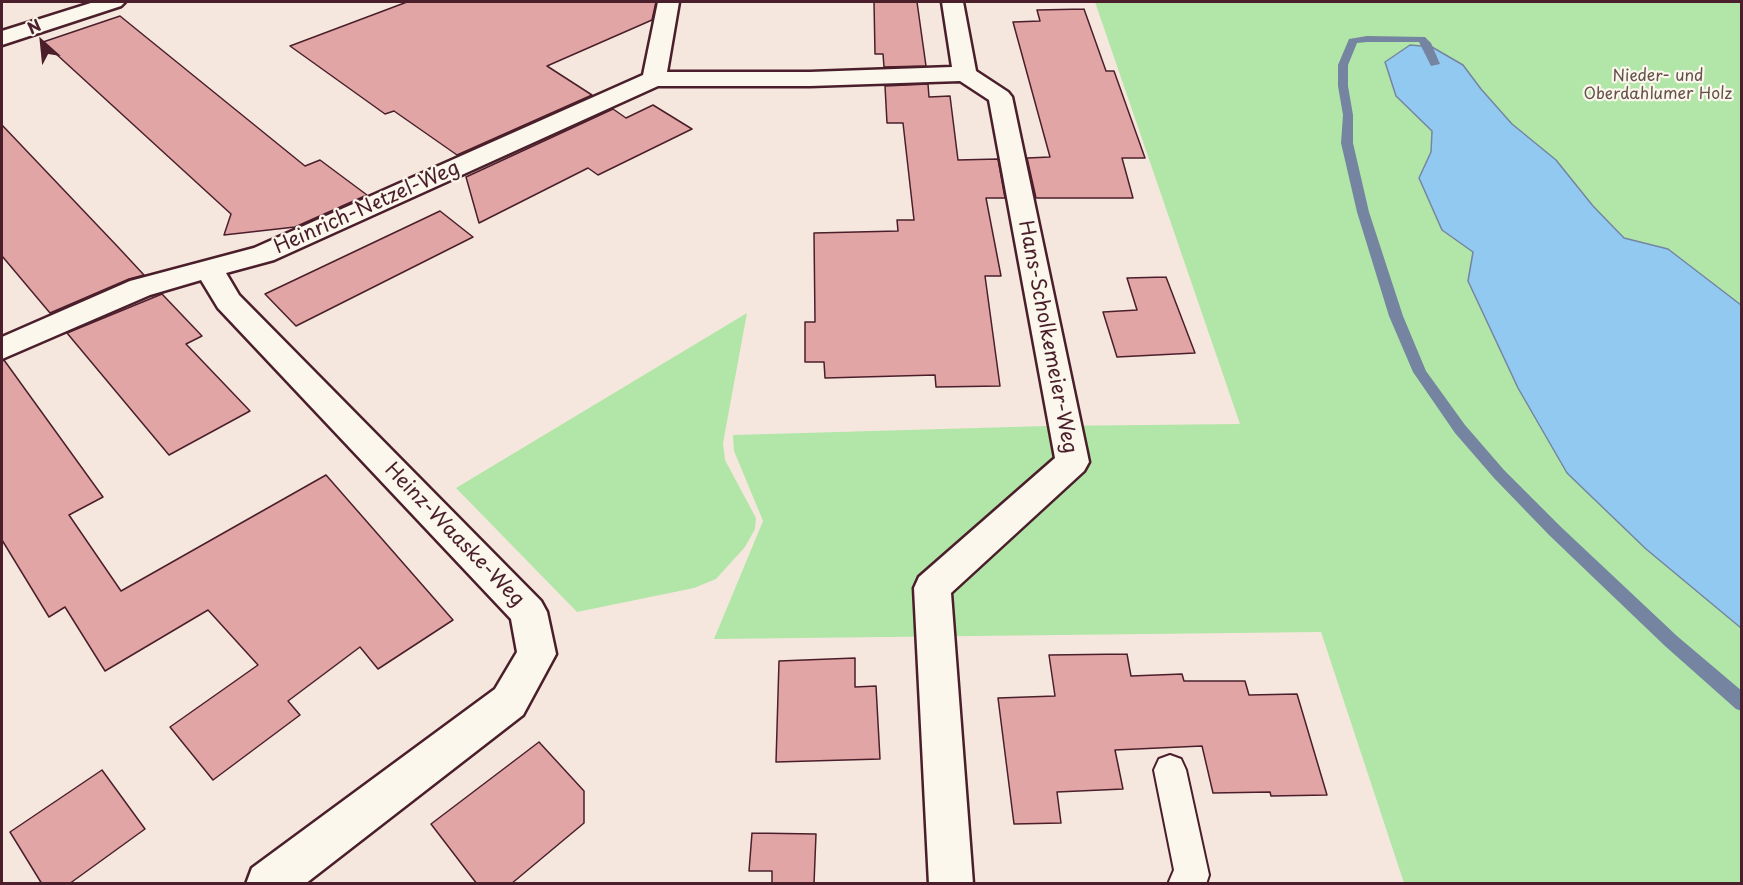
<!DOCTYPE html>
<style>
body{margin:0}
#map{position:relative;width:1743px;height:885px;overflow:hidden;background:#f6e7de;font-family:"Playpen Sans",sans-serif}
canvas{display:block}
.frame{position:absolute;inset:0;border:3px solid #4a1f2b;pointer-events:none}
.north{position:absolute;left:12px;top:12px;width:60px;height:60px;-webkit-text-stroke:4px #fbf7ec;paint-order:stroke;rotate:333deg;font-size:16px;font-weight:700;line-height:24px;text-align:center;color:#4a1f2b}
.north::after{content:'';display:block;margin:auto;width:21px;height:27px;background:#4a1f2b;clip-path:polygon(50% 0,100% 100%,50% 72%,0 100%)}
</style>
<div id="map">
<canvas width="1743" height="885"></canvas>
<div class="frame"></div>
<div class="north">N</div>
</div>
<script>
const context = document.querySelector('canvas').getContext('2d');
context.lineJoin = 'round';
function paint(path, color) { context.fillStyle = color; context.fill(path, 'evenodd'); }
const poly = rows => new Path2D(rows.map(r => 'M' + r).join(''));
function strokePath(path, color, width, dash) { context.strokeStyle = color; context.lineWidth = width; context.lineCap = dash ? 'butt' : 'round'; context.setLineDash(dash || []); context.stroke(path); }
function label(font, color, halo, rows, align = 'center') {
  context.font = font + ' "Playpen Sans",sans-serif'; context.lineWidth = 4.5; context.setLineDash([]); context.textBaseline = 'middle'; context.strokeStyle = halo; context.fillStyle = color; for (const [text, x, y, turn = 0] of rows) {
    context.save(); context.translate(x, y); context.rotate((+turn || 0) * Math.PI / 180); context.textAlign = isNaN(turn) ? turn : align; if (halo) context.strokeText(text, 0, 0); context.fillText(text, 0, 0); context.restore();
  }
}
const green = poly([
 [1095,2,1741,2,1741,883,1404,883,1321,632,714,639,763,521,734,451,733,435,1046,426,1240,424],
 [747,313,723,443,725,460,756,518,755,529,745,547,716,579,694,588,577,612,456,488]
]);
const water = poly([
 [1410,45,1432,47,1463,65,1481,89,1512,124,1556,160,1593,206,1624,238,1668,249,1741,305,1741,628,1646,549,1567,473,1518,388,1468,281,1473,252,1442,230,1419,178,1431,152,1432,131,1396,96,1385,62,1410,45]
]);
const stream = poly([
 [1367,36,1425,37,1431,43,1440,64,1431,66,1419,42,1367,42,1357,43,1348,65,1348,86,1353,115,1353,143,1369,212,1403,316,1426,371,1465,425,1504,470,1561,527,1677,636,1742,691,1742,711,1736,709,1665,646,1549,535,1494,478,1455,433,1413,372,1389,316,1357,212,1341,143,1343,115,1338,86,1338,65,1349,39,1367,36]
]);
const building = poly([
 [407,2,656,2,652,20,547,66,592,95,457,155,394,111,385,114,290,46,407,2],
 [874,2,917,2,926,66,884,67,883,54,875,54,874,2],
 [1084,9,1106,71,1114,71,1145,158,1122,158,1133,198,1036,198,1027,158,1050,157,1013,22,1040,21,1037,10,1084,9],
 [120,16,305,166,320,160,367,195,295,227,224,235,231,214,43,42,120,16],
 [928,84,929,97,950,96,958,160,998,159,1005,198,986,198,1001,276,985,276,1000,386,936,387,935,375,825,378,824,362,805,362,805,322,815,322,814,233,898,231,897,220,914,220,903,123,887,123,885,86,928,84],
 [653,105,692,129,598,175,588,168,479,223,466,177,613,109,626,118,653,105],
 [2,125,118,247,144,275,129,279,50,313,2,256,2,125],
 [440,211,473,237,296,326,265,294,440,211],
 [1166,277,1195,353,1117,357,1103,312,1137,310,1127,278,1166,277],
 [162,294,202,336,186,344,250,411,169,455,67,333,162,294],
 [4,360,103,497,69,515,121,591,326,475,453,620,378,669,360,647,288,701,300,715,213,780,170,727,258,665,208,610,105,671,65,607,49,617,2,540,2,361,4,360],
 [1127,654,1131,676,1182,674,1184,681,1245,681,1249,695,1297,694,1327,795,1271,796,1270,792,1213,793,1202,746,1115,750,1123,789,1057,792,1061,823,1014,824,998,698,1055,696,1049,655,1127,654],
 [855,658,855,687,876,686,880,759,776,762,779,661,855,658],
 [539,742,584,791,584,823,511,884,477,884,431,824,539,742],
 [102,770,145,829,69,884,42,884,10,832,102,770],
 [752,833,816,834,814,884,772,884,772,871,749,871,752,833]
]);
const service = poly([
 [1170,755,1181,759,1186,770,1209,875,1206,884,1168,884,1174,870,1154,770,1159,759,1170,755]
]);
const minor = poly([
 [94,2,125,2,121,6,2,45,2,31,94,2],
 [658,2,679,2,667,72,810,72,952,67,942,2,963,2,976,71,1008,92,1012,97,1089,462,1084,471,951,593,973,884,929,884,914,588,919,577,1055,458,989,100,960,81,810,86,658,86,274,260,226,273,239,295,541,601,547,612,556,654,523,715,305,884,246,884,252,868,495,689,517,652,511,619,218,308,201,280,150,295,2,359,2,337,130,281,254,248,643,75,658,2]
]);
const farParknames = [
 ["Nieder- und",1658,77],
 ["Oberdahlumer Holz",1658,95]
];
const streetNames = [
 ["Heinrich-Netzel-Weg",367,208,-24],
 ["Hans-Scholkemeier-Weg",1047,337,79],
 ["Heinz-Waaske-Weg",454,535,46]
];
paint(green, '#b2e6a8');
paint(water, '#92c9f0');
strokePath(water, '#7585a1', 1.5);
paint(stream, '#7585a1');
paint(building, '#e0a5a4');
strokePath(building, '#4a1f2b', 1.5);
strokePath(service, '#4a1f2b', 4);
strokePath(minor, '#4a1f2b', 5);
paint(service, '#fbf7ec');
paint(minor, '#fbf7ec');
label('16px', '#64514a', '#fbf7ec', farParknames);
label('20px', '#4a1f2b', '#fbf7ec', streetNames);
</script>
